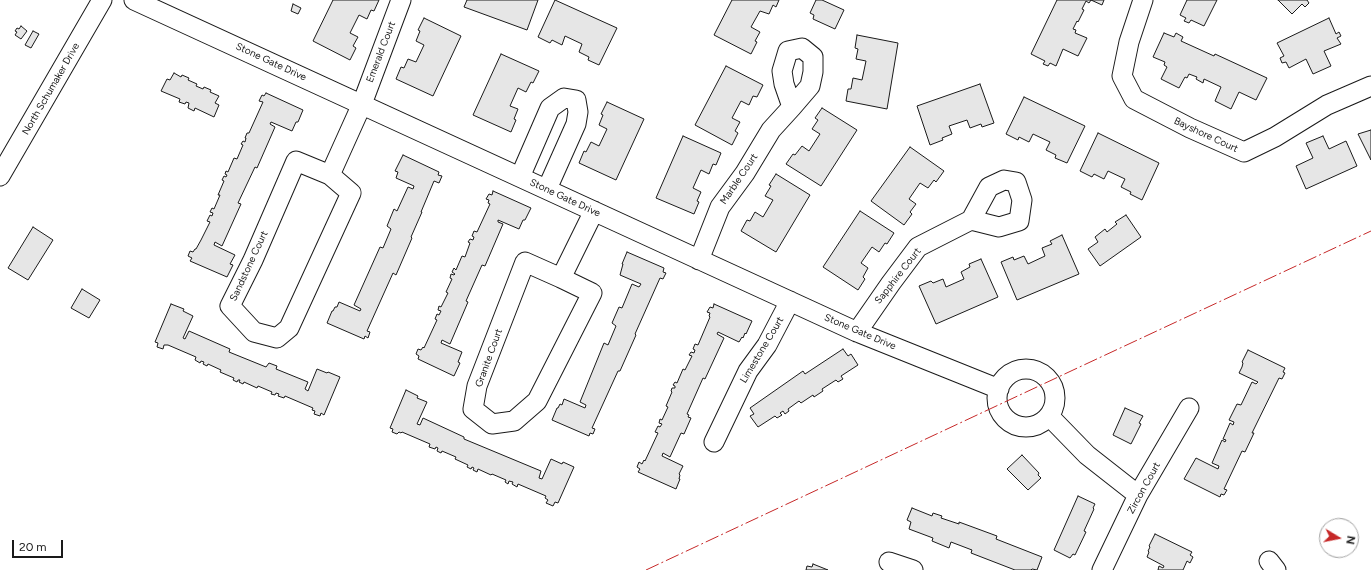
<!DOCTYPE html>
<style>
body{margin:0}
#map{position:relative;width:1371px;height:570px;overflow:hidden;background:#fff;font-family:Figtree,sans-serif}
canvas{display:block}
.north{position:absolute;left:1319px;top:518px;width:40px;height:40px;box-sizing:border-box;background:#fff;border:1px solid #a3a3a3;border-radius:50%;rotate:100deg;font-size:11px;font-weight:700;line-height:16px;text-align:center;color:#1a1a1a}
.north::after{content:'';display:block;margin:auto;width:14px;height:18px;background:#c62828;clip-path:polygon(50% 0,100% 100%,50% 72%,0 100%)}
.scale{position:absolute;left:12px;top:540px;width:51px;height:18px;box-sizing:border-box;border:2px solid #1a1a1a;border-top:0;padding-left:5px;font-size:12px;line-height:14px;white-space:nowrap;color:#1a1a1a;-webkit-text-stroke:3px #fff;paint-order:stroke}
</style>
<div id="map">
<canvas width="1371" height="570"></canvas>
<div class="north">N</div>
<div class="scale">20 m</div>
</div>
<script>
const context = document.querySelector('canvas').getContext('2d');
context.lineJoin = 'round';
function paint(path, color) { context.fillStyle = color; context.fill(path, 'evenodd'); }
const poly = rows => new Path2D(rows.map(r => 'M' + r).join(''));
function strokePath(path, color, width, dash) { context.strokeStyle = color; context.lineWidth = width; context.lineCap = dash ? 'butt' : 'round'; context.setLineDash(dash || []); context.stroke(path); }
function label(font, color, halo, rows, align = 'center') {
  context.font = font + ' Figtree,sans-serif'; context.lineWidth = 3; context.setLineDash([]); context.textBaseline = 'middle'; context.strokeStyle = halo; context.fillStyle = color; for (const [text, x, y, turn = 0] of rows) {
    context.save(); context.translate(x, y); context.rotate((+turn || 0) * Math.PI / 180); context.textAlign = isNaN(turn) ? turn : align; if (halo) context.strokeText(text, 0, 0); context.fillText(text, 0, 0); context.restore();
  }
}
const building = poly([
 [333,0,379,0,374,11,371,10,367,19,359,15,350,33,358,37,353,46,356,48,350,60,313,41,333,0],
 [467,0,538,0,527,30,464,7,467,0],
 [555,0,617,28,599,65,588,60,589,57,579,52,582,44,565,36,562,45,552,40,550,43,538,37,555,0],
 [732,0,779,0,776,7,773,5,769,14,760,11,751,27,760,32,755,41,757,42,751,54,714,35,732,0],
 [816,0,822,0,844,10,835,29,813,19,814,15,810,13,816,0],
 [1057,0,1104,0,1102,5,1091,0,1089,3,1086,1,1082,9,1084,10,1078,22,1077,21,1073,29,1076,30,1075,33,1087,38,1078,56,1063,49,1056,66,1050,63,1048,66,1043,64,1045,61,1031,54,1057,0],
 [1187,0,1217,0,1204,26,1191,20,1189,23,1184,21,1186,18,1180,15,1187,0],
 [1278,0,1307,0,1309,3,1305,7,1302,4,1292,14,1278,0],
 [293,4,301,8,298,14,291,11,293,4],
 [424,18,461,36,433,96,396,79,401,67,404,68,408,59,416,62,424,45,416,41,420,31,418,30,424,18],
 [1329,18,1336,34,1339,32,1341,36,1337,38,1341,44,1324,51,1331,66,1313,74,1306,59,1289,68,1286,62,1282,63,1280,58,1284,56,1277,43,1329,18],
 [21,26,27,31,21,39,15,35,17,32,15,31,17,28,19,29,21,26],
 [33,31,39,34,31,48,25,45,33,31],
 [1164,33,1174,37,1176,33,1183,37,1181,41,1214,56,1215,54,1267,78,1256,100,1239,92,1231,109,1215,101,1221,87,1204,79,1203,83,1196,79,1197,77,1189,74,1187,78,1185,77,1179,88,1161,79,1167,67,1164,65,1165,62,1153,57,1164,33],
 [857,35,898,43,887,109,846,101,848,89,851,89,853,78,862,80,866,61,856,59,858,49,855,48,857,35],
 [501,54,539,71,533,83,531,82,526,92,518,88,510,106,518,109,514,119,516,120,511,132,473,115,501,54],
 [726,66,763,85,757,97,753,96,749,105,741,101,732,118,740,122,735,131,738,133,732,145,695,125,726,66],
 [174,73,181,77,182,75,189,78,188,80,197,84,196,86,203,89,204,87,211,90,210,92,219,96,215,103,219,105,214,117,195,108,194,111,188,108,189,103,186,102,185,104,179,102,180,99,161,91,167,79,170,80,174,73],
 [980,84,994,123,982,127,981,124,970,128,967,120,949,126,952,134,942,138,943,140,930,145,917,106,980,84],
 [266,93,303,110,298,122,296,122,292,131,271,122,270,124,275,127,257,168,255,167,238,203,241,204,222,246,215,242,214,245,235,255,230,264,233,265,227,277,190,261,192,258,188,256,190,251,193,252,195,249,196,249,201,240,210,222,207,221,210,215,212,216,213,213,210,212,212,208,214,209,220,195,218,195,224,181,222,180,224,176,226,177,227,175,225,174,226,171,228,172,234,158,237,159,243,145,241,144,243,141,245,142,246,138,245,138,247,133,249,133,263,102,259,101,262,95,264,96,266,93],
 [1024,97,1085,126,1067,163,1055,158,1056,155,1046,150,1050,142,1033,134,1029,142,1019,137,1018,140,1006,134,1024,97],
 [607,102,644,119,616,180,579,163,584,151,586,152,591,142,599,146,607,129,599,125,603,115,601,114,607,102],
 [822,108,857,130,821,186,786,164,793,154,795,155,802,146,809,151,820,134,812,129,818,120,815,118,822,108],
 [1371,130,1371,160,1358,134,1371,130],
 [1098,133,1159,163,1142,200,1130,194,1131,192,1121,187,1125,179,1108,171,1104,179,1094,174,1092,177,1080,171,1098,133],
 [683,136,721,153,716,165,713,164,709,174,701,170,693,188,701,192,697,201,699,202,694,214,656,198,683,136],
 [1323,136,1329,149,1346,141,1357,166,1306,189,1296,166,1313,158,1306,143,1323,136],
 [910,147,944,171,936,182,934,180,928,188,920,183,909,199,916,204,910,212,912,214,904,225,871,201,910,147],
 [403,155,439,172,438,175,442,176,439,183,434,181,421,212,422,212,411,237,412,238,396,275,393,273,367,331,370,332,368,338,365,336,364,339,327,323,332,311,333,311,335,307,337,307,339,302,360,311,361,309,354,305,380,247,383,248,391,229,387,226,394,209,397,211,408,187,413,189,414,186,396,178,398,172,395,171,403,155],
 [776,174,810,195,776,252,741,231,747,220,750,221,755,212,763,217,773,200,765,196,771,186,769,185,776,174],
 [493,191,531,208,525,220,523,220,519,229,498,220,498,222,503,224,485,266,482,265,466,301,468,302,450,344,442,340,441,343,462,352,458,362,460,363,454,376,418,359,419,356,416,354,418,349,421,350,423,347,424,348,437,320,435,319,437,314,439,315,441,311,438,310,439,306,441,307,448,293,446,292,452,279,450,278,451,274,454,275,455,274,452,272,454,268,456,270,462,256,465,257,470,243,468,242,470,239,473,240,474,237,472,236,474,231,477,232,490,204,488,203,489,200,486,199,489,194,492,195,493,191],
 [860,211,894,233,887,244,885,243,879,252,872,247,861,263,868,268,863,277,865,279,858,290,823,267,860,211],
 [1126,215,1141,237,1100,266,1088,249,1098,242,1095,237,1105,229,1107,232,1117,224,1115,222,1126,215],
 [33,227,53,240,28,280,8,268,33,227],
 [1062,235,1079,274,1017,300,1001,262,1013,257,1014,260,1024,256,1028,264,1045,256,1042,248,1052,244,1050,241,1062,235],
 [627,252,664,268,663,272,666,273,663,279,660,278,635,334,636,335,620,371,618,371,592,428,595,429,593,434,590,433,589,436,552,420,557,408,558,408,560,404,562,405,564,399,585,408,586,405,580,402,604,343,608,345,616,326,612,323,619,307,622,308,632,284,639,287,641,284,620,275,623,264,622,264,627,252],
 [981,259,998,297,936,324,919,286,931,281,933,283,943,279,946,287,964,279,961,272,970,267,969,264,981,259],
 [82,289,100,300,89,318,71,308,82,289],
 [171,304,184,309,183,311,193,316,183,338,185,339,189,331,230,349,229,352,266,367,269,363,277,366,276,369,308,382,305,389,308,391,317,369,327,373,328,372,340,377,324,415,321,413,320,416,314,414,315,411,312,410,313,408,285,396,284,398,278,396,279,394,276,393,275,395,271,394,272,392,258,386,257,388,244,382,243,384,239,382,240,380,238,380,237,382,233,380,234,378,220,372,221,370,208,364,207,366,203,364,204,362,201,361,200,363,195,360,196,357,168,345,164,345,163,349,157,347,158,343,155,342,171,304],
 [714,304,752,321,746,334,745,333,743,338,742,337,739,342,718,332,717,334,724,338,705,379,703,378,687,414,689,415,688,417,691,418,684,434,681,433,670,457,663,453,662,456,683,466,679,474,680,475,679,479,680,479,676,489,638,472,640,469,637,467,639,462,642,464,644,460,645,461,658,433,655,432,658,426,660,427,662,424,659,423,660,419,662,420,668,407,666,406,672,392,671,391,672,388,675,388,675,386,673,385,675,382,677,383,683,369,685,370,692,356,689,355,691,352,694,353,695,350,693,349,695,344,698,345,710,317,709,316,710,313,707,312,710,307,713,308,714,304],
 [843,349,848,356,851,354,858,365,841,376,843,379,838,382,836,380,822,389,823,391,814,397,813,395,801,403,799,401,788,409,789,411,785,414,783,411,780,413,782,415,777,418,775,416,758,427,750,416,754,414,750,408,803,371,805,374,843,349],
 [1248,350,1285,368,1283,372,1285,373,1282,379,1279,378,1252,433,1254,433,1245,452,1242,451,1224,489,1227,490,1224,495,1221,494,1220,497,1184,479,1196,458,1218,469,1219,466,1212,463,1222,440,1225,442,1226,440,1223,439,1230,423,1233,425,1234,422,1229,420,1237,404,1241,405,1252,382,1256,384,1258,382,1239,373,1242,367,1243,363,1242,362,1248,350],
 [406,390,418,396,417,398,427,402,417,424,420,425,423,418,464,437,464,439,541,471,539,478,542,479,551,459,562,464,563,462,574,467,558,503,555,502,553,506,546,503,548,500,545,498,546,496,518,484,517,487,512,484,513,482,509,481,508,484,505,482,506,480,492,474,491,475,478,469,477,472,473,470,474,468,472,467,471,469,467,467,468,465,455,459,456,457,442,451,441,453,437,451,438,448,436,447,435,449,429,447,430,444,402,432,401,433,399,432,397,434,392,432,393,429,390,428,406,390],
 [1125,408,1143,416,1139,423,1141,424,1131,444,1113,435,1125,408],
 [1022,455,1039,473,1038,475,1041,478,1028,490,1007,469,1022,455],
 [1078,496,1095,504,1093,508,1094,509,1084,531,1086,532,1075,555,1073,554,1070,558,1054,550,1078,496],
 [912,508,932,516,933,513,942,516,941,518,959,524,959,522,997,536,996,539,1042,557,1037,570,1032,569,1031,570,1015,570,971,553,972,550,951,542,949,548,932,541,933,538,909,529,911,522,907,520,912,508],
 [1155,534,1192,552,1190,555,1193,557,1190,563,1187,561,1183,570,1158,570,1159,566,1163,568,1164,566,1147,557,1149,552,1148,551,1150,547,1149,546,1155,534],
 [813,564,828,570,806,570,807,566,812,567,813,564]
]);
const minor = poly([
 [134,0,857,332,999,389],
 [1143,0,1129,42,1122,76,1134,99,1190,128,1244,152,1275,137,1327,105,1371,86],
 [330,175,351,193,289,328,277,338,254,332,230,306,253,260,296,161,330,175,362,104,401,0],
 [0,176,102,0],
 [520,177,550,108,564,98,576,100,578,112,576,124,547,189],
 [699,260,720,207,745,173,771,130,792,107,784,84,782,71,788,51,802,48,813,57,813,72,810,86,792,107],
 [561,278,525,262,477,386,473,409,492,424,514,421,537,401,592,293,561,278,594,211],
 [857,332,891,283,918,247,971,220,989,187,1004,180,1016,182,1022,200,1019,221,999,227,971,220],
 '997 398a29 29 0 1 1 58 0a29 29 0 1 1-58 0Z',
 [1049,416,1087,455,1138,495],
 [714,442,748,371,767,345,790,301],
 [1269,561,1276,570],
 [889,562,913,570],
 [1102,570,1138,495,1189,408]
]);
const power = poly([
 [646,570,1086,364,1371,231]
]);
const streetNames = [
 ["Emerald Court",381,52,-69],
 ["Stone Gate Drive",271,62,25],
 ["North Schumaker Drive",51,89,-60],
 ["Bayshore Court",1206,135,25],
 ["Marble Court",739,179,-56],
 ["Stone Gate Drive",565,198,25],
 ["Sandstone Court",249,266,-65],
 ["Sapphire Court",898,276,-52],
 ["Stone Gate Drive",860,332,23],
 ["Limestone Court",762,350,-59],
 ["Granite Court",489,358,-70],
 ["Zircon Court",1144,488,-61]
];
paint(building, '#e6e6e6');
strokePath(building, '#1a1a1a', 1);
strokePath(minor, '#1a1a1a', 21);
strokePath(minor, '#fff', 19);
strokePath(power, '#c62828', 1, [14, 3, 2, 3]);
label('10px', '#1a1a1a', '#fff', streetNames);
</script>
